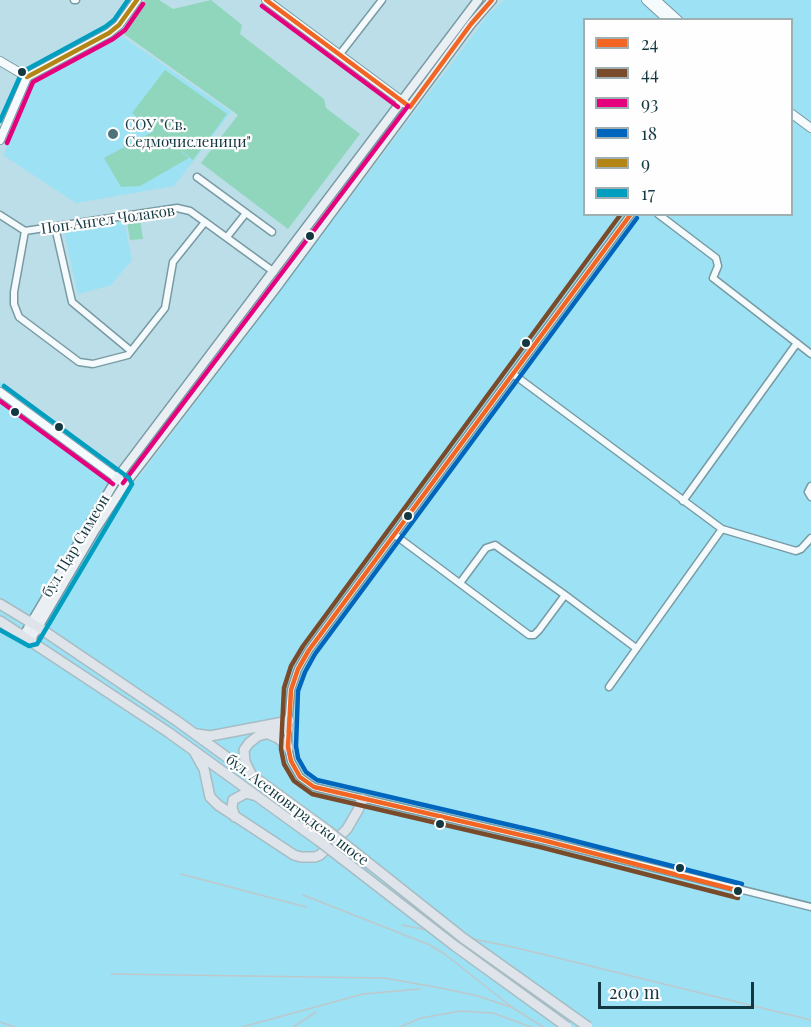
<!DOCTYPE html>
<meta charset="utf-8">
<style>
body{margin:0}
#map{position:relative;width:811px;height:1027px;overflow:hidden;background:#bbdee8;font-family:"Playfair Display",serif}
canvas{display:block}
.legend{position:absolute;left:583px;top:18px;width:210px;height:198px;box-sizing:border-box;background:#fefefe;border:2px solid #a0afb2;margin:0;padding:8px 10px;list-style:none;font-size:18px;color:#133841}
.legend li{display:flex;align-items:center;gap:12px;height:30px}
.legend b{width:30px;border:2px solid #a0afb2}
.scale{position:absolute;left:598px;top:982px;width:156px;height:27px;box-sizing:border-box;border:3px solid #133841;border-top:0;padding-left:8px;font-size:18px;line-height:21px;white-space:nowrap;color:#133841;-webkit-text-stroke:4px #fefefe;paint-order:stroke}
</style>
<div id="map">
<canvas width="811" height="1027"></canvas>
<ul class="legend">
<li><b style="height:8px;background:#f26522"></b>24</li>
<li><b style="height:8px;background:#7a4b2a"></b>44</li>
<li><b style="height:8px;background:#e5007d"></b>93</li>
<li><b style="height:8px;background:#0065bd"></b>18</li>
<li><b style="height:8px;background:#b38514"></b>9</li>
<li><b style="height:8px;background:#029ec0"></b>17</li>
</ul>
<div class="scale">200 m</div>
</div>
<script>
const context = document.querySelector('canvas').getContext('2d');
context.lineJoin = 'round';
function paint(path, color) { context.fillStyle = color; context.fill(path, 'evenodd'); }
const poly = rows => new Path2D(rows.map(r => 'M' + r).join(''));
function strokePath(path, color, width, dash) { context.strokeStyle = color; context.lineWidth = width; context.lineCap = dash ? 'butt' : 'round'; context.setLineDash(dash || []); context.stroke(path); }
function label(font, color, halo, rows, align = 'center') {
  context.font = font + ' "Playfair Display",serif'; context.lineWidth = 4.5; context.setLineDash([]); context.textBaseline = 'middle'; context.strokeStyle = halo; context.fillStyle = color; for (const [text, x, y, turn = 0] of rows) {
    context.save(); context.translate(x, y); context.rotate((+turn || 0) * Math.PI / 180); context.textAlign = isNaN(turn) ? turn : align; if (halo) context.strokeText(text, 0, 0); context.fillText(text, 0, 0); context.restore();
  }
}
const built = poly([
 [504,0,811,0,811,1027,0,1027,0,381,136,481,489,14],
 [584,20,792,20,792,214,584,214],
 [119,34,231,112,174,186,76,203,3,155,36,81],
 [124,221,132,260,111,285,78,294,64,232]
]);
const green = poly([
 [145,0,159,0,173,9,211,0,242,25,240,34,324,99,326,108,360,134,288,229,201,163,238,115,121,32],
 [165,70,227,114,193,160,170,142,189,158,140,186,121,187,104,158,154,131,132,113],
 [140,220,143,239,130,240,127,222]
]);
const minor = poly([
 [74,0,76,0],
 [340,54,382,0],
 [197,177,272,232],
 [631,214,309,650,298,669,291,690,288,728,288,747,291,761,300,777,314,787,542,840,811,907],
 [658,214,716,258,718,266,713,278,811,354],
 [0,215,25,231,177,208,190,211,274,272],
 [55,227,72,302,131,351],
 [25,231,14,292,14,304,19,317,79,362,93,364,128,355,165,308,173,262,205,222],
 [227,237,246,213],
 [513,374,722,529,796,551,801,549,811,538],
 [811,486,808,492,811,497],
 [683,501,797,343],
 [395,535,529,635,534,635,539,630,565,595],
 [460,583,486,548,495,545,565,595,636,648],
 [609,687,722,529]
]);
const tertiary = poly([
 [266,0,406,104],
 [646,0,668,20],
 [656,0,678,20],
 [0,61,27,77],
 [792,114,811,128],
 [0,140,27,77,109,33,119,25,137,0],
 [0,392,125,484]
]);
const secondary = poly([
 [24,635,117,478,478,0],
 [31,639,95,530,125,484,276,288,471,24,492,0]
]);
const primary = poly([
 [0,604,38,627,177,721,327,830],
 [0,621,168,732,319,841],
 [266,733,278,738,288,747],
 [197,734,210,736,289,721],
 [195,753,204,769,210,797,218,805,294,855,301,857,315,857,320,855,347,829,358,810,362,800],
 [252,776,245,762,244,750,249,743,258,736,288,728],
 [235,817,232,808,233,800,246,793,253,795]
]);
const rail = poly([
 [181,874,306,907],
 [303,895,430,945,446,955,513,1008,543,1027],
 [402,925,513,947,811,1020],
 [111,974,384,978,441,988,478,996,513,1008],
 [0,1022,15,1027],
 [242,1027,363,994,420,989],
 [293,1027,316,1012],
 [400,1027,421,1018,460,1011,493,1013,531,1027]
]);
const primaryBridge = poly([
 [327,830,463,938,588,1027],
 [319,841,455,946,567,1027]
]);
const bus1 = poly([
 [266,0,410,107,471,24,492,0],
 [631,214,309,650,298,669,291,690,288,747,291,761,300,777,314,787,542,840,740,891]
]);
const bus2 = poly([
 [621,214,303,646,291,666,284,688,281,749,284,764,294,781,312,794,540,847,738,898]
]);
const bus3 = poly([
 [262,6,398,107],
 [7,143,33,82,113,39,125,30,143,4],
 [0,401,113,484],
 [123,483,408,106]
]);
const bus4 = poly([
 [637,218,315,654,305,672,298,691,296,746,298,758,306,772,317,780,544,833,742,884]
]);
const bus5 = poly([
 [27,77,109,33,119,25,137,0]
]);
const bus6 = poly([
 [0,121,22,72,105,27,114,20,128,0],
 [0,630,29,646,37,644,132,484,129,478,4,386]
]);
const markers = [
 [22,72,5,"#133841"],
 [113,134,6,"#4e727b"],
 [310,236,5,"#133841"],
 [526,343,5,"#133841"],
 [15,412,5,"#133841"],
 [59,427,5,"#133841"],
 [408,516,5,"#133841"],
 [440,824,5,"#133841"],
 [680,868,5,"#133841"],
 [738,891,5,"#133841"]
];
const poiNames = [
 ["СОУ \"Св.",125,125],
 ["Седмочисленици\"",125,142]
];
const streetNames = [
 ["Поп Ангел Чолаков",108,220,-8],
 ["бул. Цар Симеон",76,546,-59],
 ["бул. Асеновградско шосе",297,810,37]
];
paint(built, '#9ce1f4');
paint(green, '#90d6bc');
strokePath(minor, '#789aa3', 9);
strokePath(tertiary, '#789aa3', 10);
strokePath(secondary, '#789aa3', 11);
strokePath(primary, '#a7bcc3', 12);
strokePath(minor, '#f5fafc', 6);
strokePath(tertiary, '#f5fafc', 8);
strokePath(secondary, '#eaeff3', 8);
strokePath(primary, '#dfe4ea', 9);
strokePath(rail, '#bec8cb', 1.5);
strokePath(primaryBridge, '#a7bcc3', 12, []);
strokePath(primaryBridge, '#dfe4ea', 9);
strokePath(bus1, '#f26522', 4.5);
strokePath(bus2, '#7a4b2a', 4.5);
strokePath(bus3, '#e5007d', 4.5);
strokePath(bus4, '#0065bd', 4.5);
strokePath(bus5, '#b38514', 4.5);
strokePath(bus6, '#029ec0', 4.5);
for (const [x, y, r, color] of markers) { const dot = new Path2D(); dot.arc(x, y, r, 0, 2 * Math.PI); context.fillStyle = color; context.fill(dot); strokePath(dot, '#fefefe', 2); }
label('15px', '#133841', '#fefefe', poiNames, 'left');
label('15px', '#133841', '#fefefe', streetNames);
</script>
